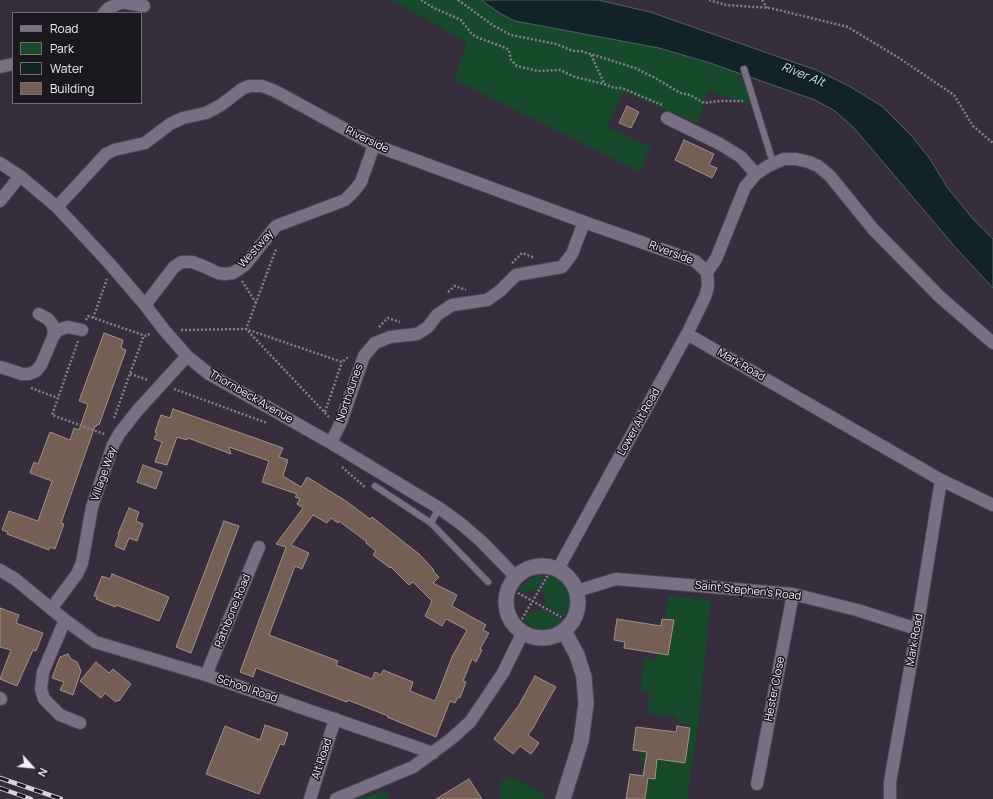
<!DOCTYPE html>
<style>
body{margin:0}
#map{position:relative;width:993px;height:799px;overflow:hidden;background:#362d3d;font-family:Manrope,sans-serif}
canvas{display:block}
.legend{position:absolute;left:12px;top:12px;width:130px;height:92px;box-sizing:border-box;background:#1b171f;border:1px solid #726d76;margin:0;padding:5px 7px;list-style:none;font-size:12px;color:#f4eef9}
.legend li{display:flex;align-items:center;gap:8px;height:20px}
.legend b{width:20px;border:1px solid #726d76}
.north{position:absolute;left:12px;top:747px;width:40px;height:40px;-webkit-text-stroke:3px #1b171f;paint-order:stroke;rotate:117deg;font-size:11px;font-weight:700;line-height:16px;text-align:center;color:#f4eef9}
.north::after{content:'';display:block;margin:auto;width:14px;height:18px;background:#f4eef9;clip-path:polygon(50% 0,100% 100%,50% 72%,0 100%)}
</style>
<div id="map">
<canvas width="993" height="799"></canvas>
<ul class="legend">
<li><b style="height:5px;background:#7a7083"></b>Road</li>
<li><b style="height:11px;background:#174a2b"></b>Park</li>
<li><b style="height:11px;background:#112326"></b>Water</li>
<li><b style="height:11px;background:#745f55"></b>Building</li>
</ul>
<div class="north">N</div>
</div>
<script>
const context = document.querySelector('canvas').getContext('2d');
context.lineJoin = 'round';
function paint(path, color) { context.fillStyle = color; context.fill(path, 'evenodd'); }
const poly = rows => new Path2D(rows.map(r => 'M' + r).join(''));
function strokePath(path, color, width, dash) { context.strokeStyle = color; context.lineWidth = width; context.lineCap = dash ? 'butt' : 'round'; context.setLineDash(dash || []); context.stroke(path); }
function label(font, color, halo, rows, align = 'center') {
  context.font = font + ' Manrope,sans-serif'; context.lineWidth = 3; context.setLineDash([]); context.textBaseline = 'middle'; context.strokeStyle = halo; context.fillStyle = color; for (const [text, x, y, turn = 0] of rows) {
    context.save(); context.translate(x, y); context.rotate((+turn || 0) * Math.PI / 180); context.textAlign = isNaN(turn) ? turn : align; if (halo) context.strokeText(text, 0, 0); context.fillText(text, 0, 0); context.restore();
  }
}
const green = poly([
 [392,0,481,0,501,14,659,48,740,73,751,105,708,90,698,124,623,91,607,127,651,147,640,172,454,80,467,43],
 [546,574,537,589,523,593,519,591,523,585,530,579,537,575],
 [550,575,563,582,572,594,572,607,568,618,544,605,545,599,541,591],
 [668,596,711,600,698,725,687,799,645,799,649,778,655,778,656,772,644,771,645,763,639,761,641,751,672,755,672,761,685,763,690,728,690,724,677,722,677,717,646,713,650,692,640,690,645,659,656,660,657,654,668,655,674,621,665,619],
 [543,609,566,621,554,629,543,631,533,628,524,621,529,613,534,613],
 [504,778,515,779,527,784,541,792,546,799,501,799,499,787],
 [387,791,390,799,357,799]
]);
const water = poly([
 [481,0,598,0,650,12,816,70,849,86,883,107,911,135,930,159,947,187,973,219,993,239,993,288,956,248,854,128,835,111,815,100,710,63,659,48,515,21,501,14,481,0]
]);
const building = poly([
 [627,106,639,112,631,128,619,123,627,106],
 [684,140,714,154,709,165,717,168,712,178,675,160,684,140],
 [104,333,123,340,121,348,126,350,99,425,97,424,96,427,95,426,61,523,64,524,55,549,50,547,49,550,7,534,8,532,2,530,9,511,38,521,52,481,30,473,34,462,38,464,50,432,70,440,74,428,79,430,88,404,79,401,104,333],
 [173,409,283,448,279,457,288,460,283,476,301,487,307,477,346,501,370,519,372,517,419,554,434,570,433,571,439,577,433,583,457,595,452,606,486,625,483,630,489,633,480,649,482,650,476,662,472,659,463,681,466,682,460,698,458,697,455,703,450,701,436,737,387,717,388,716,348,700,347,702,344,701,256,668,253,677,240,672,286,547,276,544,303,508,297,504,300,499,295,497,297,494,262,482,269,461,229,447,231,454,188,438,187,440,177,437,167,465,155,462,162,442,154,439,157,433,155,432,161,415,170,418,173,409],
 [313,515,327,523,331,518,338,523,339,521,367,542,366,543,376,551,373,555,390,568,391,567,409,585,413,582,432,601,425,616,442,626,446,619,467,630,452,657,435,701,410,691,413,682,383,670,381,675,375,672,372,679,336,665,338,661,269,635,295,566,302,569,309,553,291,545,313,515],
 [143,465,162,472,156,489,137,482,143,465],
 [129,508,139,512,136,521,143,524,137,541,129,538,124,550,115,546,119,534,118,534,129,508],
 [224,521,239,526,191,653,176,647,224,521],
 [112,574,169,597,159,621,116,605,115,607,96,599,97,596,94,596,102,576,110,579,112,574],
 [0,608,19,615,16,623,43,633,36,651,33,650,17,686,0,679,11,650,0,647,0,608],
 [617,619,661,626,662,619,674,620,668,655,624,648,625,642,614,640,617,619],
 [68,654,71,659,77,662,81,671,73,695,60,690,64,682,52,678,60,657,68,654],
 [96,662,109,673,113,669,131,684,119,701,118,700,116,702,105,693,101,698,80,681,96,662],
 [535,676,556,687,549,699,533,728,528,735,539,743,531,754,520,746,513,754,494,739,519,705,535,676],
 [265,725,288,733,284,745,280,744,259,794,206,774,225,726,260,740,265,725],
 [677,726,690,728,685,763,657,759,655,779,648,778,645,799,626,799,630,774,643,776,647,752,633,750,636,727,676,732,677,726],
 [469,779,482,799,436,799,469,779]
]);
const path = poly([
 [421,0,434,8,461,20,471,33,476,37,506,48,509,50,511,60,517,66,538,71,560,70,575,77,604,84,614,88,622,88,662,105],
 [458,0,494,26,511,35,556,44,573,51,581,51,635,68,657,79,680,93,690,95,704,103,720,101,743,101],
 [709,0,726,5,770,8,848,27,899,58,954,95,973,126,993,143],
 [762,0,767,8],
 [591,55,604,83],
 [512,263,522,253,535,258],
 [242,281,256,303],
 [448,292,455,286,466,290],
 [93,318,107,279],
 [86,320,88,316,146,336,151,333],
 [379,327,388,318,400,322],
 [181,330,246,329,276,249],
 [78,341,52,415,104,434],
 [130,374,148,380],
 [31,388,58,398],
 [174,389,267,423],
 [325,412,342,362],
 [329,417,246,329,336,360,342,362,347,358,349,359],
 [114,418,144,335],
 [342,467,365,487],
 [518,593,561,617],
 [522,619,548,575]
]);
const service = poly([
 [744,69,773,163],
 [375,486,431,523,488,582],
 [431,523,439,508]
]);
const minor = poly([
 [104,13,109,8,122,2,144,6],
 [0,67,13,64],
 [667,118,720,144,741,157,756,174],
 [0,163,20,176,57,207,109,263,145,305,165,331,187,356,209,374,331,443,439,508,460,523,481,541,516,577],
 [0,201,20,176],
 [57,207,106,154,114,150,145,143,170,124,183,118,206,113,221,105,242,89,249,86,262,86,275,91,374,145,584,222,695,261,707,272],
 [707,272,716,259,745,187,756,174,768,166,784,159,796,159,809,162,818,166,830,176,873,229,940,297,993,343],
 [145,305,174,267,182,262,192,262,203,266,218,273,225,274,233,273,245,265,276,226,345,200,354,191,361,182,374,145],
 [39,314,48,319,52,324,54,330,53,337],
 [687,334,941,480,993,505],
 [0,367,22,374,29,374,36,371,41,365,53,337,58,330,68,327,82,330],
 [331,443,341,422,364,356,375,343,390,337,417,334,428,327,437,315,452,305,487,300,500,291,516,275,562,267,572,254,584,222],
 [558,569,687,334,705,297,708,286,707,272],
 [0,570,15,579,65,620,95,642,206,675,433,753],
 [577,591,616,579,793,594,857,610,917,629],
 [51,609,77,574,82,563,92,507,113,445,119,434,137,411,187,356],
 [65,620,43,672,41,689,44,699,60,715,80,723],
 [206,675,259,547],
 [0,698,1,699],
 [757,784,793,594],
 [310,799,335,719],
 [336,799,413,767,451,739,470,722,503,673,523,632],
 [890,799,890,782,917,629,941,480]
]);
const tertiary = poly([
 '506 602a36 36 0 1 1 72 0a36 36 0 1 1-72 0Z',
 [563,799,581,741,586,704,584,677,577,655,564,631]
]);
const rail = poly([
 [0,778,61,799],
 [0,788,31,799]
]);
const streetNames = [
 ["Riverside",367,140,26],
 ["Westway",256,249,-48],
 ["Riverside",671,253,21],
 ["Mark Road",741,365,30],
 ["Northdunes",350,393,-71],
 ["Thornbeck Avenue",251,397,30],
 ["Lower Alt Road",639,422,-61],
 ["Village Way",104,474,-71],
 ["Saint Stephen's Road",748,591,6],
 ["Rathbone Road",233,611,-68],
 ["Mark Road",915,640,-80],
 ["School Road",247,689,19],
 ["Hester Close",775,689,-79],
 ["Alt Road",322,759,-72]
];
const waterNames = [
 ["River Alt",803,75,22]
];
paint(green, '#174a2b');
paint(water, '#112326');
strokePath(water, '#556065', 1);
paint(building, '#745f55');
strokePath(building, '#a58f84', 1);
strokePath(service, '#514957', 8);
strokePath(minor, '#514957', 14);
strokePath(tertiary, '#514957', 17);
strokePath(path, '#867e8c', 2.5, [2, 2]);
strokePath(service, '#7a7083', 6);
strokePath(minor, '#7a7083', 12);
strokePath(tertiary, '#7a7083', 15);
strokePath(rail, '#d8d2de', 4.5);
strokePath(rail, '#1b171f', 3, [9]);
label('11px', '#f4eef9', '#1b171f', streetNames);
label('italic 12px', '#b1ecf5', '#1b171f', waterNames);
</script>
